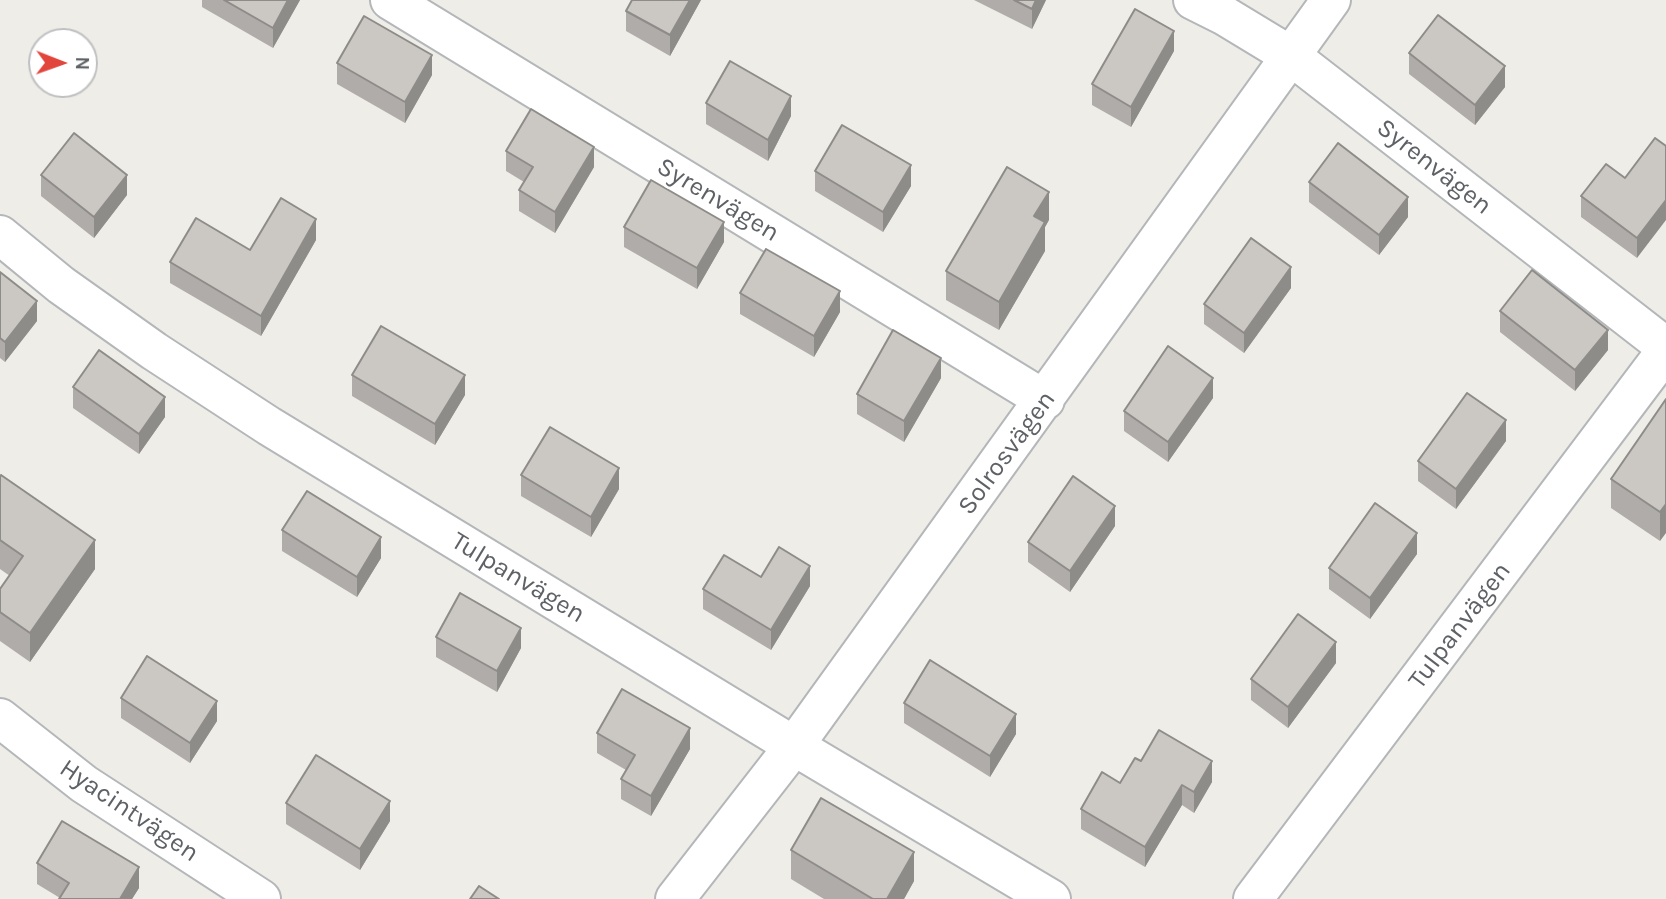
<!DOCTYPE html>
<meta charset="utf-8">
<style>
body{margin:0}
#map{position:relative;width:1666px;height:899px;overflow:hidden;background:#efede7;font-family:Karla,sans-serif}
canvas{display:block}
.north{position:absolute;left:28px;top:28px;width:70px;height:70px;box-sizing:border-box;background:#fff;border:2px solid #bfc0c2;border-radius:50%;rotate:91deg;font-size:19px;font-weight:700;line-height:28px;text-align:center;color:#5e6266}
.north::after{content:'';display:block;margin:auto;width:24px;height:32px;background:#e1453b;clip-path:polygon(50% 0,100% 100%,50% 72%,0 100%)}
</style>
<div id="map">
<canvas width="1666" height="899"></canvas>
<div class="north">N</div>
</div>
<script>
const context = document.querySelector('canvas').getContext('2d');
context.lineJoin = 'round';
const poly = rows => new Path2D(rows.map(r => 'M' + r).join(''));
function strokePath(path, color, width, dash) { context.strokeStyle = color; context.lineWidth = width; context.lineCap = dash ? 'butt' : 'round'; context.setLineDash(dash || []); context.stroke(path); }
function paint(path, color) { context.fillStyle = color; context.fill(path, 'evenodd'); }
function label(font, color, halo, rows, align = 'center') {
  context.font = font + ' Karla,sans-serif'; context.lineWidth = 5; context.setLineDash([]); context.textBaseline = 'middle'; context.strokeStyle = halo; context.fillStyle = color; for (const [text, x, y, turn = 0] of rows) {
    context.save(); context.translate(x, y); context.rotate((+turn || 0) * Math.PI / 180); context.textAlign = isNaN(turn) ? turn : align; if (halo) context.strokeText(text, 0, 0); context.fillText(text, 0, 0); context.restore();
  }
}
const minor = poly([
 [390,0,1045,400],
 [1193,0,1225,16,1291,56,1666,347],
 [0,235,61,285,154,351,269,426,794,746,1051,899],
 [0,718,84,784,261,899],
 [675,899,794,746,1331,0],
 [1253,899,1666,351]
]);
const wall = poly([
 [202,0,300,0,273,48,202,7],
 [701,0,670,56,626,31,626,11],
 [974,0,1046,0,1032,29],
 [1174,51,1131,127,1092,105,1092,84],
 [1409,53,1505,87,1475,125,1409,74],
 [337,63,432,75,405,123,337,84],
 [706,103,791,116,768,161,706,124],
 [1655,138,1637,258,1581,217,1581,196,1625,178],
 [506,151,594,167,555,233,519,211,519,190,524,182,506,171],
 [815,171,911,186,883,232,815,191],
 [41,175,127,195,94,238,41,196],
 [1309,182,1408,217,1379,255,1309,202],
 [1049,220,1045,227,1045,251,999,330,946,300,946,271],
 [624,227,724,242,697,289,624,247],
 [316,240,261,336,170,283,170,262],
 [0,272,37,321,5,362,0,358],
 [1291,288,1244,353,1204,324,1204,304],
 [740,293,840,312,814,357,740,314],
 [1500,311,1608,350,1575,391,1500,332],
 [352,375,465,395,435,445,352,396],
 [941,378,904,442,857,414,857,394],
 [73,387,165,417,139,454,73,408],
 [1213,398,1168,462,1124,431,1124,411],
 [1666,399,1660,541,1611,508,1611,479],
 [1506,441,1456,509,1418,481,1418,461],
 [521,475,619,489,591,537,521,496],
 [0,477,95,569,30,662,0,641,0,589,10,576,0,569],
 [1115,526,1070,592,1028,562,1028,542],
 [282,530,381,558,357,597,282,551],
 [1417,554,1370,619,1329,589,1329,568],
 [761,577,810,586,771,650,703,609,703,589],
 [436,637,521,648,497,692,436,657],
 [1336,663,1288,728,1251,700,1251,679],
 [121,698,217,721,190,763,121,718],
 [904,703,1016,734,990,777,904,723],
 [597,733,690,749,651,816,621,799,621,779,626,770,597,753],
 [1141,761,1212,782,1194,813,1182,805,1145,867,1081,829,1081,809,1120,783],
 [286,803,390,821,360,870,286,824],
 [791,850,914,881,904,899,824,899,791,879],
 [37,863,139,888,132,899,59,899,60,898,37,884]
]);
const shadedWall = poly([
 [288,0,300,0,273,48,273,28],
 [690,0,701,0,670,56,670,35],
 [1036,0,1046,0,1032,29,1032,9],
 [1174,31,1174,51,1131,127,1131,107],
 [432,55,432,75,405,123,405,102],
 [1505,66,1505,87,1475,125,1475,105],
 [791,96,791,116,768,161,768,140],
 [594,147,594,167,555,233,555,212],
 [911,165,911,186,883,232,883,212],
 [127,175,127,195,94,238,94,217],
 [1049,192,1049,220,1045,227,1045,251,999,330,999,302,1034,216],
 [1408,197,1408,217,1379,255,1379,235],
 [1666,200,1666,220,1637,258,1637,238],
 [316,219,316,240,261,336,261,316],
 [724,222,724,242,697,289,697,268],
 [1291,267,1291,288,1244,353,1244,333],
 [840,291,840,312,814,357,814,336],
 [37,301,37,321,5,362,5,342],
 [1608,330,1608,350,1575,391,1575,370],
 [941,358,941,378,904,442,904,421],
 [465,375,465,395,435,445,435,424],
 [1213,378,1213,398,1168,462,1168,442],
 [165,397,165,417,139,454,139,434],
 [1506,420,1506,441,1456,509,1456,489],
 [619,468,619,489,591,537,591,517],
 [1666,504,1666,533,1660,541,1660,512],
 [1115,506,1115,526,1070,592,1070,571],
 [1417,533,1417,554,1370,619,1370,598],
 [381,537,381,558,357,597,357,577],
 [95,540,95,569,30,662,30,633],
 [810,566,810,586,771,650,771,630],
 [521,628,521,648,497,692,497,671],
 [1336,642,1336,663,1288,728,1288,707],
 [217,701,217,721,190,763,190,743],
 [1016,714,1016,734,990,777,990,756],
 [690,728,690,749,651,816,651,796],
 [1212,761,1212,782,1194,813,1194,792],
 [1182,785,1182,805,1145,867,1145,847],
 [390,801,390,821,360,870,360,849],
 [914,852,914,881,904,899,887,899],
 [139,867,139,888,132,899,120,899]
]);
const building = poly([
 [224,0,288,0,273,28,224,0],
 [632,0,690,0,670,35,626,11,632,0],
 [1014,0,1036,0,1032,9,1014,0],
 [1135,9,1174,31,1131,107,1092,84,1135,9],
 [1438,15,1505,66,1475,105,1409,53,1438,15],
 [364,16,432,55,405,102,337,63,364,16],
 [730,61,791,96,768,140,706,103,730,61],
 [531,109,594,147,555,212,519,190,533,167,506,151,531,109],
 [842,125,911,165,883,212,815,171,842,125],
 [74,133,127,175,94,217,41,175,74,133],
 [1655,138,1666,146,1666,200,1637,238,1581,196,1606,164,1625,178,1655,138],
 [1338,143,1408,197,1379,235,1309,182,1338,143],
 [1007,167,1049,192,1034,216,1045,222,999,302,946,271,1007,167],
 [651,180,724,222,697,268,624,227,651,180],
 [281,198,316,219,261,316,170,262,196,218,250,250,281,198],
 [1251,238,1291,267,1244,333,1204,304,1251,238],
 [766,249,840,291,814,336,740,293,766,249],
 [1532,270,1608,330,1575,370,1500,311,1532,270],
 [0,272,37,301,5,342,0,338,0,272],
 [381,326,465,375,435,424,352,375,381,326],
 [893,330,941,358,904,421,857,394,893,330],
 [1168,346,1213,378,1168,442,1124,411,1168,346],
 [99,350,165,397,139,434,73,387,99,350],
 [1467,393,1506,420,1456,489,1418,461,1467,393],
 [1666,399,1666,504,1660,512,1611,479,1666,399],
 [550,427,619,468,591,517,521,475,550,427],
 [1,475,95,540,30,633,0,612,0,589,23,556,0,540,0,477,1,475],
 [1073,476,1115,506,1070,571,1028,542,1073,476],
 [307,491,381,537,357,577,282,530,307,491],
 [1375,503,1417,533,1370,598,1329,568,1375,503],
 [779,547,810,566,771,630,703,589,724,555,761,577,779,547],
 [460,593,521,628,497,671,436,637,460,593],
 [1298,614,1336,642,1288,707,1251,679,1298,614],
 [147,656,217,701,190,743,121,698,147,656],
 [930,660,1016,714,990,756,904,703,930,660],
 [622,689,690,728,651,796,621,779,635,755,597,733,622,689],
 [1159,730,1212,761,1194,792,1182,785,1145,847,1081,809,1102,772,1120,783,1135,758,1141,761,1159,730],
 [316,755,390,801,360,849,286,803,316,755],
 [821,798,914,852,887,899,873,899,791,850,821,798],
 [62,821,139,867,120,899,59,899,69,883,37,863,62,821],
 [479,886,499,899,470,899,479,886]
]);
const streetNames = [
 ["Syrenvägen",1434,167,38],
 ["Syrenvägen",718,200,31],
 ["Solrosvägen",1007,453,-54],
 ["Tulpanvägen",518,578,31],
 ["Tulpanvägen",1460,626,-53],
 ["Hyacintvägen",129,811,34]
];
strokePath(minor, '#b4b7ba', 42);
strokePath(minor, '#fff', 38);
paint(wall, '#afaca9');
paint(shadedWall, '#8e8c89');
paint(building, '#cbc8c4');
strokePath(building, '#8e8c89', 2);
label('26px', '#5e6266', '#fff', streetNames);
</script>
